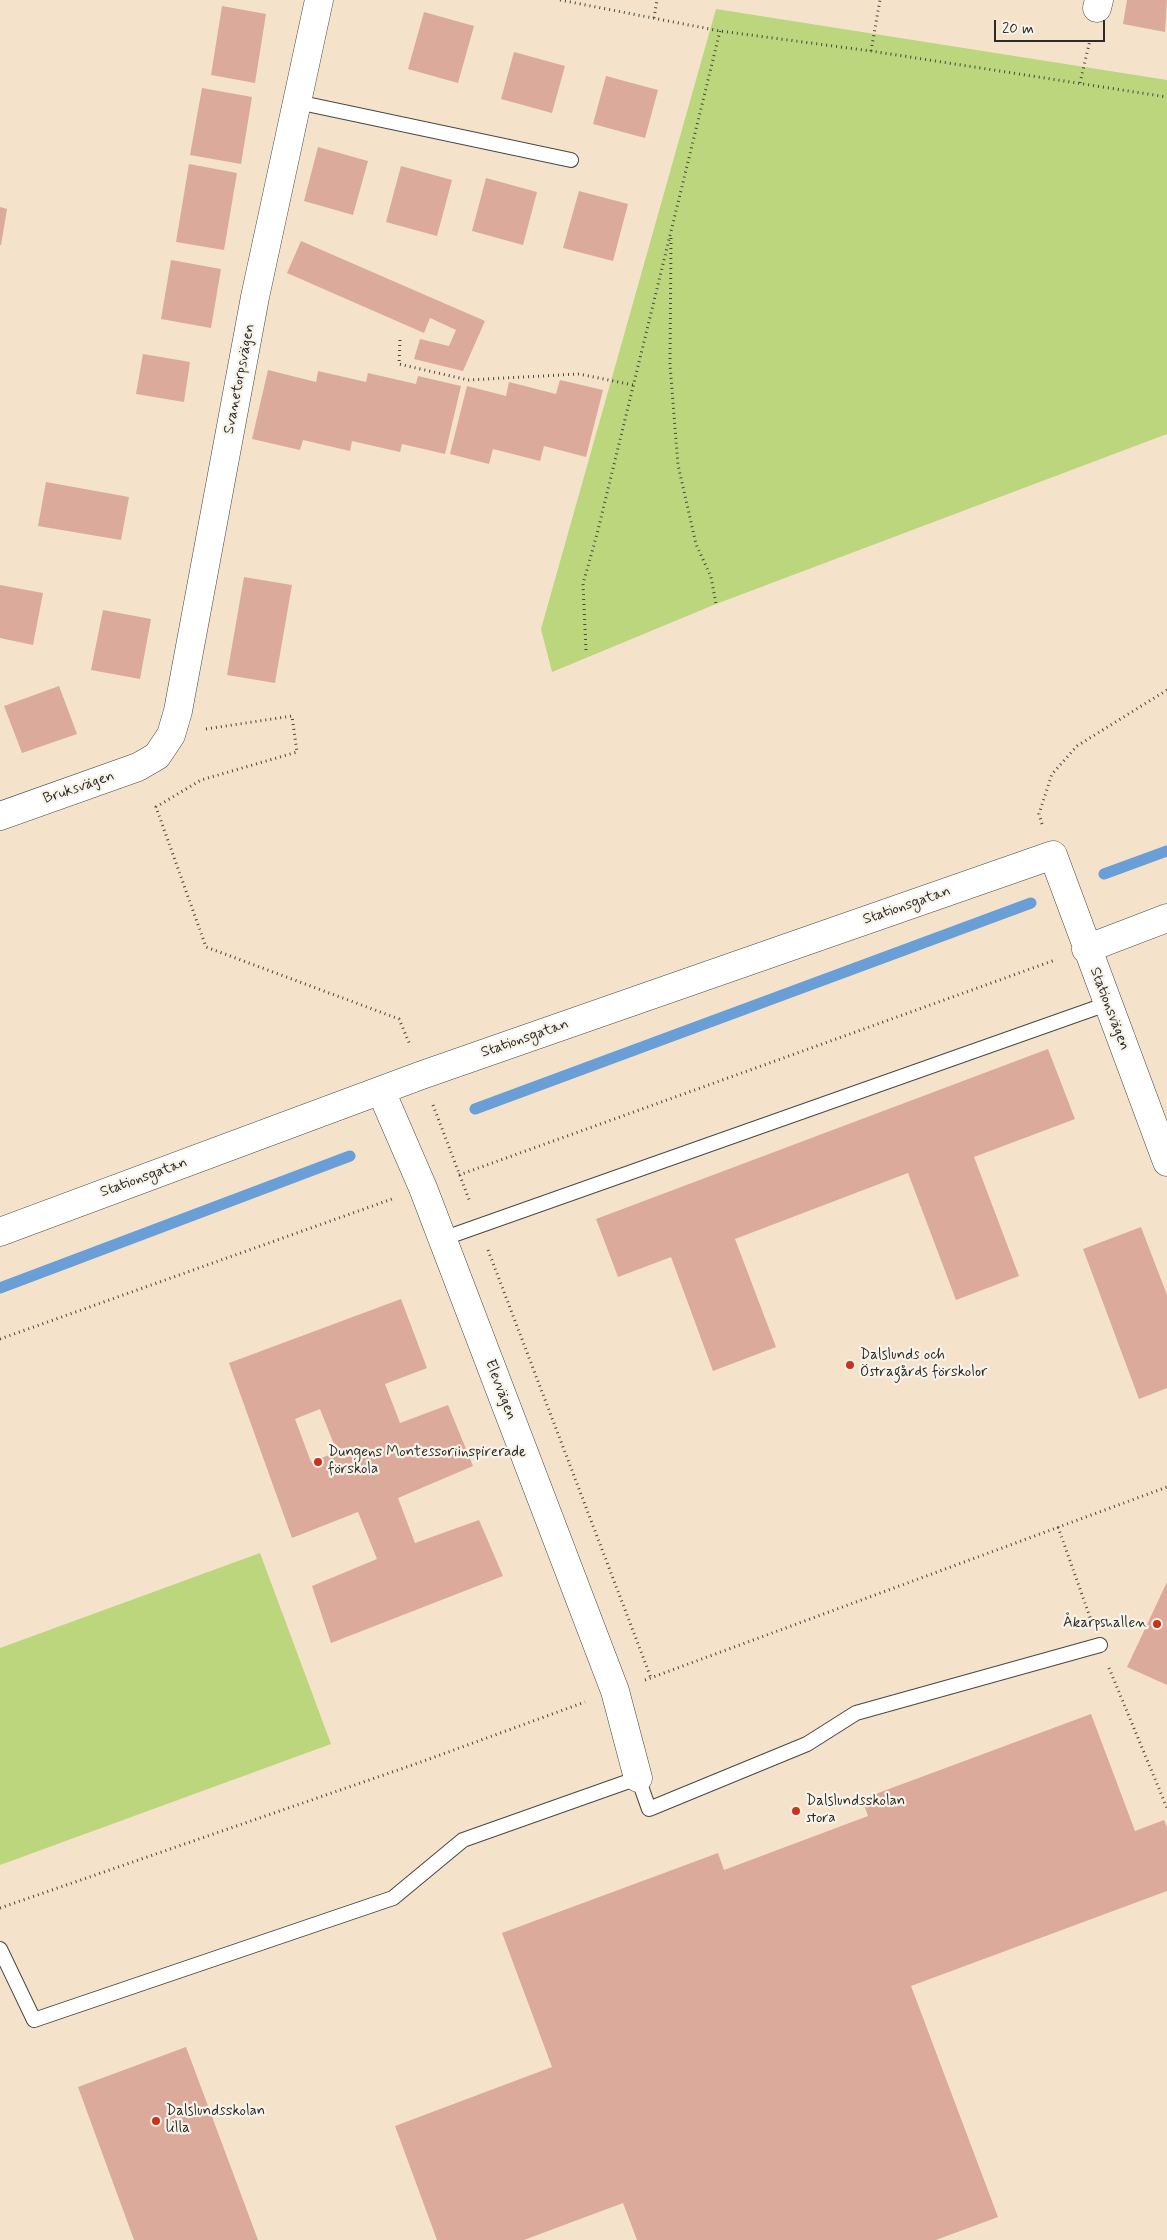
<!DOCTYPE html>
<meta charset="utf-8">
<style>
body{margin:0}
#map{position:relative;width:1167px;height:2240px;overflow:hidden;background:#f4e3ca;font-family:Mynerve,sans-serif}
canvas{display:block}
.scale{position:absolute;left:994px;top:20px;width:111px;height:22px;box-sizing:border-box;border:2px solid #2b2b2b;border-top:0;padding-left:6px;font-size:15px;line-height:18px;white-space:nowrap;color:#2b2b2b;-webkit-text-stroke:4px #f7f3e8;paint-order:stroke}
</style>
<div id="map">
<canvas width="1167" height="2240"></canvas>
<div class="scale">20 m</div>
</div>
<script>
const context = document.querySelector('canvas').getContext('2d');
context.lineJoin = 'round';
function paint(path, color) { context.fillStyle = color; context.fill(path, 'evenodd'); }
const poly = rows => new Path2D(rows.map(r => 'M' + r).join(''));
function strokePath(path, color, width, dash) { context.strokeStyle = color; context.lineWidth = width; context.lineCap = dash ? 'butt' : 'round'; context.setLineDash(dash || []); context.stroke(path); }
function label(font, color, halo, rows, align = 'center') {
  context.font = font + ' Mynerve,sans-serif'; context.lineWidth = 4.5; context.setLineDash([]); context.textBaseline = 'middle'; context.strokeStyle = halo; context.fillStyle = color; for (const [text, x, y, turn = 0] of rows) {
    context.save(); context.translate(x, y); context.rotate((+turn || 0) * Math.PI / 180); context.textAlign = isNaN(turn) ? turn : align; if (halo) context.strokeText(text, 0, 0); context.fillText(text, 0, 0); context.restore();
  }
}
const green = poly([
 [716,9,1167,80,1167,434,716,604,552,672,541,629],
 [260,1553,331,1744,0,1865,0,1648]
]);
const stream = poly([
 [1104,874,1167,851],
 [475,1109,1031,903],
 [0,1288,350,1156]
]);
const building = poly([
 [1127,0,1167,0,1165,32,1123,24],
 [222,6,266,14,255,83,211,75],
 [424,12,474,26,458,83,408,69],
 [514,52,565,66,552,113,501,99],
 [606,76,658,90,645,138,593,124],
 [202,88,252,97,241,164,190,155],
 [318,147,368,161,353,215,304,201],
 [189,164,237,173,224,250,176,242],
 [401,166,452,180,437,236,386,222],
 [486,178,537,192,523,245,472,231],
 [579,191,628,204,613,261,563,248],
 [0,207,7,209,1,245,0,245],
 [301,241,485,321,463,371,414,359,420,339,449,346,456,330,430,318,424,333,287,273],
 [171,260,221,269,211,328,161,319],
 [143,354,190,362,184,402,136,394],
 [268,370,316,382,318,371,366,382,368,373,416,384,418,376,461,386,445,454,402,444,400,452,352,441,350,451,303,440,300,450,252,439],
 [560,380,603,390,586,457,544,446,540,461,493,449,489,464,450,454,467,386,506,396,509,382,556,394],
 [46,482,129,497,121,540,38,526],
 [244,577,292,585,275,683,227,675],
 [0,585,43,593,33,645,0,638],
 [103,610,151,619,140,679,91,670],
 [59,686,77,734,22,753,4,706],
 [1048,1049,1075,1119,974,1157,1019,1276,956,1300,908,1173,735,1239,776,1347,713,1371,671,1257,618,1277,596,1219],
 [1141,1227,1167,1295,1167,1388,1139,1399,1083,1249],
 [401,1299,427,1368,385,1384,400,1423,448,1405,473,1466,398,1498,415,1543,479,1520,503,1576,331,1643,312,1586,377,1559,358,1512,292,1538,229,1363],
 [320,1409,337,1452,311,1462,295,1419],
 [1167,1582,1167,1685,1127,1667],
 [1091,1714,1135,1831,1164,1820,1167,1827,1167,1891,911,1986,998,2217,936,2240,637,2240,623,2203,524,2240,437,2240,395,2126,552,2067,502,1933,718,1853,724,1870,868,1816,862,1799],
 [186,2047,258,2240,134,2240,78,2087]
]);
const path = poly([
 [560,0,720,31,871,51,1167,97],
 [654,18,657,0],
 [871,51,880,0],
 [1080,83,1090,40],
 [671,238,670,365,678,465,696,544,711,577,716,604],
 [400,340,399,364,468,380,579,374,633,385],
 [586,650,583,584,597,534,720,31],
 [206,729,292,716,297,752,201,780,156,807,206,947,399,1019,410,1045],
 [1042,824,1039,814,1052,774,1077,746,1167,690],
 [433,1105,470,1202],
 [459,1175,1055,960],
 [488,1250,651,1678],
 [0,1339,392,1199],
 [1058,1527,1091,1620],
 [1109,1668,1167,1808],
 [645,1680,1167,1487],
 [0,1908,421,1762,585,1702]
]);
const service = poly([
 [297,102,571,160],
 [442,1239,1107,1004],
 [0,1949,34,2020,393,1898,463,1840,638,1778,649,1809,807,1744,856,1713,1100,1645]
]);
const minor = poly([
 [1097,8,1099,0],
 [0,816,138,767,157,756,171,735,178,711,255,297,319,0],
 [1086,949,1167,918],
 [381,1091,423,1188,615,1691,638,1778],
 [0,1232,422,1075,1053,855,1167,1162]
]);
const markers = [
 [850,1365,5,"#c8321e"],
 [318,1462,5,"#c8321e"],
 [1157,1624,5,"#c8321e"],
 [796,1811,5,"#c8321e"],
 [156,2121,5,"#c8321e"]
];
const streetNames = [
 ["Svanetorpsvägen",240,379,-79],
 ["Bruksvägen",79,788,-19],
 ["Stationsgatan",907,906,-19],
 ["Stationsvägen",1109,1009,69],
 ["Stationsgatan",525,1039,-19],
 ["Stationsgatan",144,1178,-20],
 ["Elevvägen",500,1390,69]
];
const poiNames = [
 ["Dalslunds och",860,1356],
 ["Östragårds förskolor",860,1373],
 ["Dungens Montessoriinspirerade",328,1453],
 ["förskola",328,1470],
 ["Åkarpshallen",1147,1624,"right"],
 ["Dalslundsskolan",806,1802],
 ["stora",806,1819],
 ["Dalslundsskolan",166,2112],
 ["lilla",166,2129]
];
paint(green, '#bbd67c');
strokePath(stream, '#699fd6', 11);
paint(building, '#dbaa9a');
strokePath(service, '#494743', 16);
strokePath(minor, '#494743', 29);
strokePath(path, '#494743', 3, [1, 4]);
strokePath(service, '#fff', 14);
strokePath(minor, '#fff', 28);
for (const [x, y, r, color] of markers) { const dot = new Path2D(); dot.arc(x, y, r, 0, 2 * Math.PI); context.fillStyle = color; context.fill(dot); strokePath(dot, '#f7f3e8', 2); }
label('15px', '#2b2b2b', '#f7f3e8', streetNames);
label('15px', '#2b2b2b', '#f7f3e8', poiNames, 'left');
</script>
